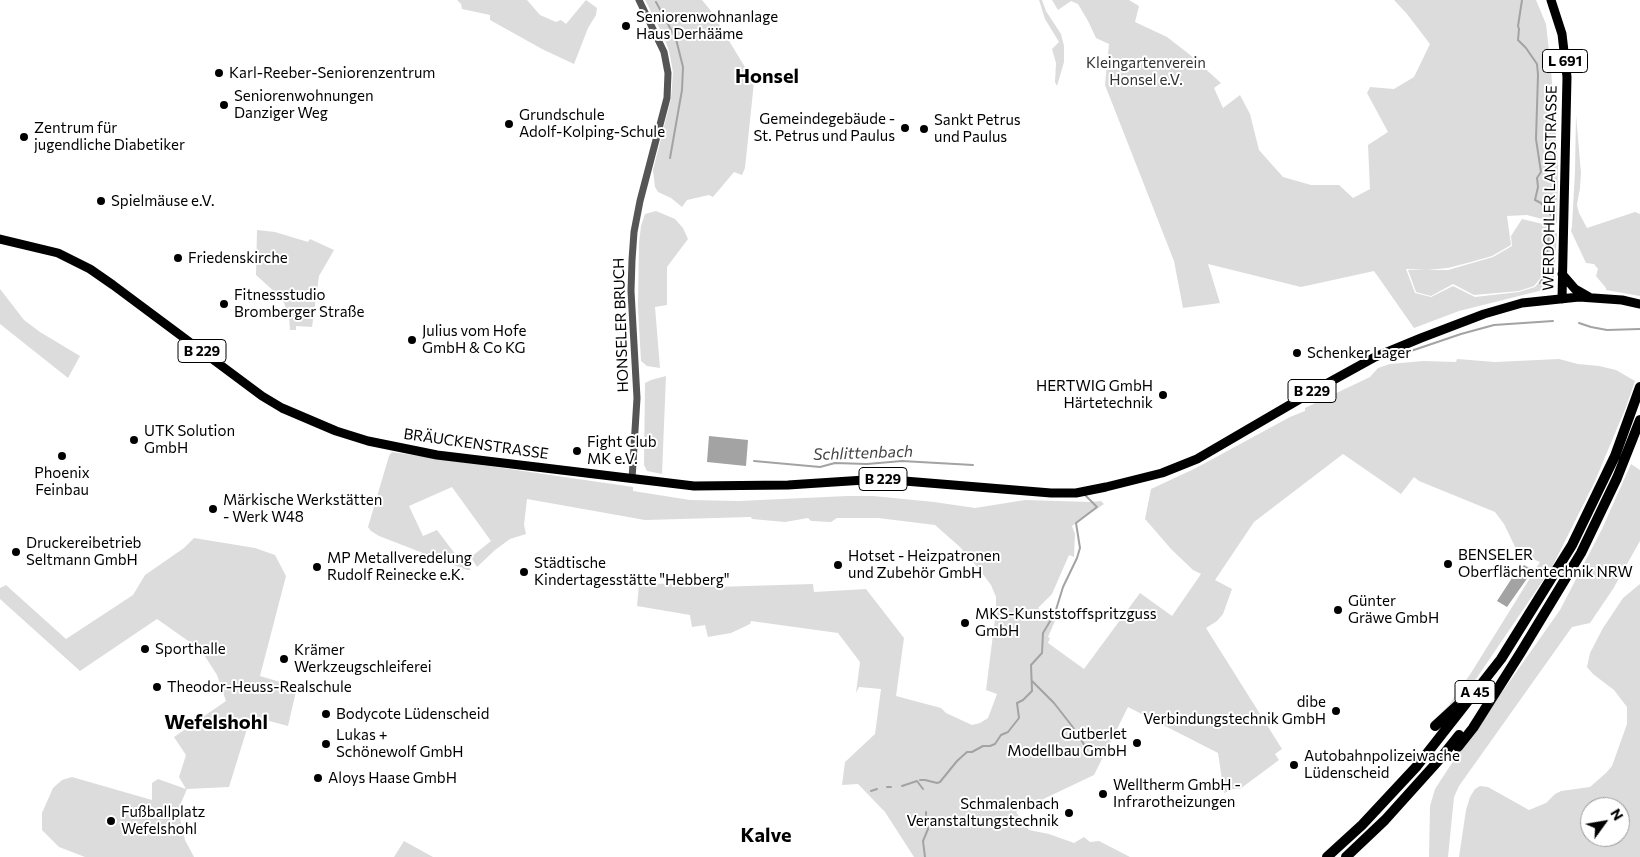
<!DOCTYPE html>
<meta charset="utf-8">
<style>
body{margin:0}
#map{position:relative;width:1640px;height:857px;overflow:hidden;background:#fff;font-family:Commissioner,sans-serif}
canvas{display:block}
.north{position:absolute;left:1580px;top:797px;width:50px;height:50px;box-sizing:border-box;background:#fff;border:1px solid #999;border-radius:50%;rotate:58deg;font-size:14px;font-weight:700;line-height:20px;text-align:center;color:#000}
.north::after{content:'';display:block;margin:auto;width:18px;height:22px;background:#000;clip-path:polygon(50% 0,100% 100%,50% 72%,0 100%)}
</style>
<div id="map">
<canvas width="1640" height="857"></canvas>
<div class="north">N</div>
</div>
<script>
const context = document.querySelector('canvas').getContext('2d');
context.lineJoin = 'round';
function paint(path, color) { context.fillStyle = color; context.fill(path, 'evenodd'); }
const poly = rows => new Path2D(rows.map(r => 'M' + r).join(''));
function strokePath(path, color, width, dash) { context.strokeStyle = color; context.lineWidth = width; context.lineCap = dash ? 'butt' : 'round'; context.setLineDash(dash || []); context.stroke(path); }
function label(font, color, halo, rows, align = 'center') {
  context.font = font + ' Commissioner,sans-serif'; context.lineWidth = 4; context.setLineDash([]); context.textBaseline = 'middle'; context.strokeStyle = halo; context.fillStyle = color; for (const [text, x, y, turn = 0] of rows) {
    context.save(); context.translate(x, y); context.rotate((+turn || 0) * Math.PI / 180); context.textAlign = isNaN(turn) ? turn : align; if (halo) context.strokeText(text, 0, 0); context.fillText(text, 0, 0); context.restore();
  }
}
const green = poly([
 [457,0,527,0,540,15,556,22,561,20,566,24,586,0,597,8,596,15,588,28,574,64,542,49,490,20,490,15,462,9,461,4],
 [645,0,702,0,711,11,754,82,745,168,742,175,734,172,713,197,709,195,687,200,682,207,671,198,658,192,655,187,653,170,671,99,673,72,669,51,664,37],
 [1039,0,1042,0,1046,11,1061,34,1064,46,1064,62,1057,86,1055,82,1056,63,1052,49,1059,42,1045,19],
 [1052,0,1129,0,1139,6,1135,22,1167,37,1189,54,1221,83,1214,88,1223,108,1240,95,1250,114,1259,150,1283,177,1311,185,1339,185,1353,198,1370,189,1368,145,1388,132,1367,93,1370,87,1394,89,1414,77,1430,44,1407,14,1394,0,1536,0,1546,24,1551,69,1558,165,1557,223,1527,215,1507,216,1511,245,1492,256,1471,262,1448,268,1427,270,1448,270,1493,257,1512,246,1511,236,1522,219,1547,225,1547,262,1544,274,1534,286,1519,291,1474,295,1453,284,1431,296,1416,292,1408,270,1426,269,1406,269,1415,293,1431,297,1453,286,1475,297,1519,292,1535,287,1546,274,1548,262,1548,231,1557,233,1554,279,1551,288,1459,311,1414,328,1374,271,1301,287,1208,264,1220,303,1183,308,1174,261,1105,85,1109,44,1096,38,1088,21,1078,4,1071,1,1058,10],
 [1576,115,1581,173,1580,188,1577,205,1579,213,1587,228,1635,212,1640,214,1640,296,1606,290,1606,288,1596,276,1598,269,1594,264,1586,263,1571,231,1572,226,1575,171],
 [656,211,675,219,683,228,688,239,667,267,667,305,655,307,660,368,647,366,641,361,638,307,639,243,641,226,645,214],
 [257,230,275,232,308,242,310,239,334,250,319,276,312,327,296,326,296,330,290,330,289,317,284,303,278,295,256,275],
 [0,289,24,320,40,332,80,356,68,378,0,324],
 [1457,359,1495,362,1559,359,1578,364,1599,366,1616,370,1635,381,1626,407,1595,481,1552,567,1476,679,1454,707,1430,724,1449,705,1471,673,1540,562,1518,553,1504,524,1495,512,1419,481,1414,477,1401,494,1343,454,1254,522,1215,580,1232,589,1223,614,1217,621,1206,628,1282,749,1275,754,1279,760,1240,789,1233,789,1224,793,1218,753,1128,707,1094,775,1016,812,1029,830,1049,834,1074,843,1084,837,1090,842,1099,841,1130,857,914,857,885,812,858,784,842,785,845,762,875,734,881,689,859,687,856,693,860,662,838,633,751,621,750,624,731,633,708,637,705,625,692,627,690,615,637,606,639,584,714,583,714,587,813,584,814,592,866,589,904,638,896,696,941,708,946,713,972,725,980,723,988,718,997,694,986,690,996,611,996,597,991,585,979,569,960,547,935,525,878,518,837,518,831,522,811,521,808,518,785,522,752,519,751,517,645,520,527,499,524,525,526,534,510,539,495,550,477,567,471,557,491,541,452,487,409,506,423,536,437,530,462,563,465,562,471,570,467,570,379,536,371,531,368,527,389,456,392,452,633,487,633,491,690,500,739,501,847,496,873,496,934,502,975,508,1025,500,1091,502,1101,501,1104,504,1072,526,1075,534,1074,557,1069,555,1052,594,1038,608,1055,621,1048,637,1050,638,1048,643,1084,669,1140,593,1172,616,1201,574,1193,570,1172,550,1145,519,1151,489,1196,468,1290,417,1305,411,1305,408,1370,377,1378,368,1390,364,1423,361,1456,362],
 [666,376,662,474,647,471,644,465,645,383,651,380],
 [1631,464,1640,470,1640,541,1613,589,1590,623,1572,627,1459,786,1454,797,1448,857,1429,857,1430,806,1435,789,1450,766,1560,610,1602,529],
 [194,538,255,548,275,555,286,576,260,676,297,687,288,726,251,716,229,787,187,789,178,810,185,840,194,857,85,857,59,847,42,830,42,813,53,788,62,780,72,777,152,800,152,783,158,779,186,789,179,777,186,755,174,737,226,701,217,675,201,650,157,619,80,671,0,599,0,588,6,585,66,639,133,595,145,575,184,548],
 [1640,584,1640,857,1459,857,1466,810,1470,797,1475,789,1480,786,1488,787,1529,810,1546,803,1555,794,1561,791,1590,787,1606,773,1612,766,1627,724,1627,707,1614,690,1593,674,1587,667,1590,653,1603,628,1623,598],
 [1590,807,1620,807,1620,837,1590,837],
 [404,841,433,857,394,857]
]);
const water = poly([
 [709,436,748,440,746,466,707,462],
 [1524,565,1533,570,1507,607,1497,601,1512,578,1514,579]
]);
const stream = poly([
 [1522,0,1518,26,1519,29,1518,40,1526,48,1537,64,1538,75,1536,139,1541,172,1537,178,1538,187,1535,200,1541,203,1551,215],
 [656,2,676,39,683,67,682,90,670,158],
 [1540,283,1544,276,1546,265,1549,233],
 [1579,323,1591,327,1607,330,1640,329],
 [1405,353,1461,334,1494,325,1553,321],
 [754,461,820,467,835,463,867,464,902,461,973,465],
 [1032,681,1054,703,1072,726,1087,749],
 [920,780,925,780,937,783,940,782,957,761,967,752,972,752,983,746,990,746,995,744,1001,735,1008,732,1019,718,1017,703,1023,700,1032,691,1031,665,1042,653,1043,633,1055,613,1063,587,1077,558,1080,548,1076,523,1097,507,1085,495],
 [902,786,917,781,923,789],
 [887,787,891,787],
 [871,791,877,789],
 [926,812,926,815],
 [925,857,923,841,928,829,927,824]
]);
const minor = poly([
 [632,479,637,398,631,291,632,260,634,232,640,201,667,98,668,73,664,52,639,0]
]);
const major = poly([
 [1551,0,1562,34,1567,77,1562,299],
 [0,239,58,253,90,269,113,285,262,396,282,408,336,431,368,441,437,455,694,486,788,485,880,479,1051,493,1076,493,1106,487,1162,473,1197,459,1317,389,1375,357,1421,338,1484,314,1522,303,1579,297,1622,300,1640,304],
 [1562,274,1575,289,1589,297]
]);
const highway = poly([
 [1435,726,1458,705],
 [1458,747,1473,728,1521,652,1581,553,1617,478,1640,420],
 [1327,857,1362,825,1417,766,1501,659,1572,545,1615,456,1640,387],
 [1346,857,1385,820,1439,760,1459,735]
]);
const markers = [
 [626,26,5,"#000"],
 [219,73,5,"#000"],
 [224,105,5,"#000"],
 [509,124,5,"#000"],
 [905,128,5,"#000"],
 [924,129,5,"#000"],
 [24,137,5,"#000"],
 [101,201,5,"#000"],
 [178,258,5,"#000"],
 [224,304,5,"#000"],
 [412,340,5,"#000"],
 [1297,353,5,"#000"],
 [1163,395,5,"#000"],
 [134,440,5,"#000"],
 [577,451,5,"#000"],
 [62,456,5,"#000"],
 [213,509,5,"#000"],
 [16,552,5,"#000"],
 [1448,564,5,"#000"],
 [838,565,5,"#000"],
 [317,567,5,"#000"],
 [524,572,5,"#000"],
 [1338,610,5,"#000"],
 [965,623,5,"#000"],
 [145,649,5,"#000"],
 [284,659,5,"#000"],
 [157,687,5,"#000"],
 [1336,711,5,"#000"],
 [326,714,5,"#000"],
 [1137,743,5,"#000"],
 [326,744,5,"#000"],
 [1294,765,5,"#000"],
 [318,778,5,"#000"],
 [1103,794,5,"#000"],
 [1069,813,5,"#000"],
 [111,821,5,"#000"]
];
const shields = [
 [1565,61,45],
 [202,351,48],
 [1312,391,48],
 [883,479,48],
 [1475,692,40]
];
const shieldNames = [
 ["L 691",1565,61],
 ["B 229",202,351],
 ["B 229",1312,391],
 ["B 229",883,479],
 ["A 45",1475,692]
];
const poiNames = [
 ["Seniorenwohnanlage",636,17],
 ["Haus Derhääme",636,34],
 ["Karl-Reeber-Seniorenzentrum",229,73],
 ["Seniorenwohnungen",234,96],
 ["Danziger Weg",234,113],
 ["Grundschule",519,115],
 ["Adolf-Kolping-Schule",519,132],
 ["Gemeindegebäude -",895,119,"right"],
 ["St. Petrus und Paulus",895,136,"right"],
 ["Sankt Petrus",934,120],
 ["und Paulus",934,137],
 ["Zentrum für",34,128],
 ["jugendliche Diabetiker",34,145],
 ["Spielmäuse e.V.",111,201],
 ["Friedenskirche",188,258],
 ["Fitnessstudio",234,295],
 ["Bromberger Straße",234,312],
 ["Julius vom Hofe",422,331],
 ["GmbH & Co KG",422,348],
 ["Schenker Lager",1307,353],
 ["HERTWIG GmbH",1153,386,"right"],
 ["Härtetechnik",1153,403,"right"],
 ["UTK Solution",144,431],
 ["GmbH",144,448],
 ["Fight Club",587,442],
 ["MK e.V.",587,459],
 ["Phoenix",62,473,"center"],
 ["Feinbau",62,490,"center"],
 ["Märkische Werkstätten",223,500],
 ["- Werk W48",223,517],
 ["Druckereibetrieb",26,543],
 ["Seltmann GmbH",26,560],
 ["BENSELER",1458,555],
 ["Oberflächentechnik NRW",1458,572],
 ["Hotset - Heizpatronen",848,556],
 ["und Zubehör GmbH",848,573],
 ["MP Metallveredelung",327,558],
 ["Rudolf Reinecke e.K.",327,575],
 ["Städtische",534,563],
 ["Kindertagesstätte \"Hebberg\"",534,580],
 ["Günter",1348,601],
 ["Gräwe GmbH",1348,618],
 ["MKS-Kunststoffspritzguss",975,614],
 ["GmbH",975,631],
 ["Sporthalle",155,649],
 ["Krämer",294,650],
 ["Werkzeugschleiferei",294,667],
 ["Theodor-Heuss-Realschule",167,687],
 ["dibe",1326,702,"right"],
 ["Verbindungstechnik GmbH",1326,719,"right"],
 ["Bodycote Lüdenscheid",336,714],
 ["Gutberlet",1127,734,"right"],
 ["Modellbau GmbH",1127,751,"right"],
 ["Lukas +",336,735],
 ["Schönewolf GmbH",336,752],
 ["Autobahnpolizeiwache",1304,756],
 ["Lüdenscheid",1304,773],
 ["Aloys Haase GmbH",328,778],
 ["Welltherm GmbH -",1113,785],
 ["Infrarotheizungen",1113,802],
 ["Schmalenbach",1059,804,"right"],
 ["Veranstaltungstechnik",1059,821,"right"],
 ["Fußballplatz",121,812],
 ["Wefelshohl",121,829]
];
const parkNames = [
 ["Kleingartenverein",1146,63],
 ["Honsel e.V.",1146,80]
];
const streetNames = [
 ["WERDOHLER LANDSTRASSE",1550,188,-89],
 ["HONSELER BRUCH",621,325,-92],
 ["BRÄUCKENSTRASSE",476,444,8]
];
const waterNames = [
 ["Schlittenbach",863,453,-2]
];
const districtNames = [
 ["Honsel",767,76],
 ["Wefelshohl",216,722],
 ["Kalve",766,835]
];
paint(green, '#dcdcdc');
paint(water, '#a3a3a3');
strokePath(stream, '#a3a3a3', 2);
strokePath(minor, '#555', 7);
strokePath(major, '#000', 9);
strokePath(highway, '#000', 10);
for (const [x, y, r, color] of markers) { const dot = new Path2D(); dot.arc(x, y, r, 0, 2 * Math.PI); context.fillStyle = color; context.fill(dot); strokePath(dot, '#fff', 2); }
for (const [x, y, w] of shields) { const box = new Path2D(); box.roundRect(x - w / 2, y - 11.5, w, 23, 4); context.fillStyle = '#fff'; context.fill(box); strokePath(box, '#000', 1); }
label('bold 14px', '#000', null, shieldNames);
label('15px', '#000', '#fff', poiNames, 'left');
label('15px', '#333', '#fff', parkNames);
label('15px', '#000', '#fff', streetNames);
label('italic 16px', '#444', '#fff', waterNames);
label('bold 20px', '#000', '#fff', districtNames);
</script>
